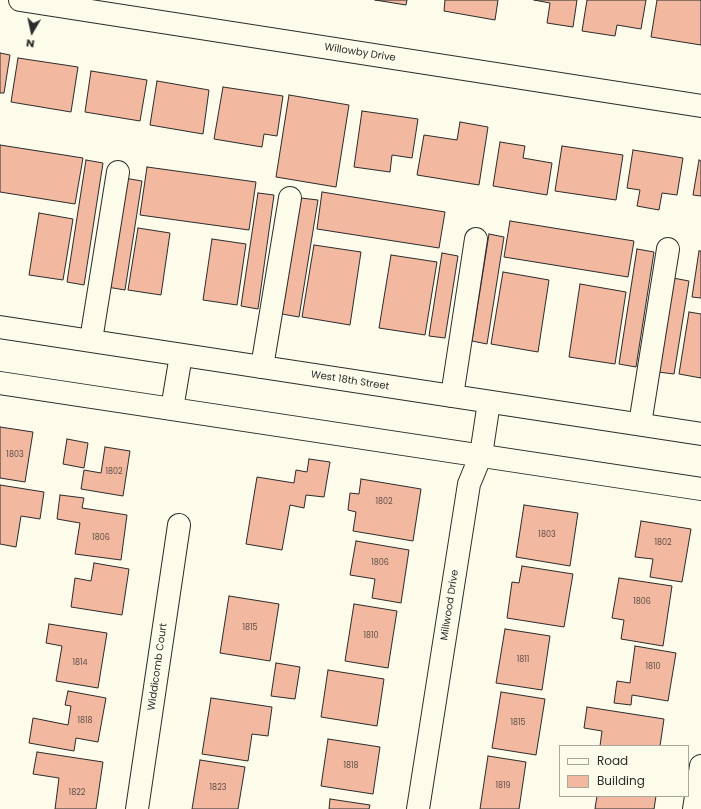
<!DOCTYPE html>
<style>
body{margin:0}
#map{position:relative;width:701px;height:809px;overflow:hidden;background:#fdfbea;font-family:Poppins,sans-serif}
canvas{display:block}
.legend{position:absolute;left:559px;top:745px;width:130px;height:52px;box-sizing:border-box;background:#fdfbea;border:1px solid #a9a89e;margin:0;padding:5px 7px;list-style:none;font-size:12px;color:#2b2b2b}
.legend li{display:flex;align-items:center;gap:8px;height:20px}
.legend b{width:20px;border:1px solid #a9a89e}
.north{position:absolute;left:12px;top:12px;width:40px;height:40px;-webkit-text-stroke:3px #fdfbea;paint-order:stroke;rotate:189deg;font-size:11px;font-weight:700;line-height:16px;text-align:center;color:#2b2b2b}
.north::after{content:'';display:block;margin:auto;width:14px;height:18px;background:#2b2b2b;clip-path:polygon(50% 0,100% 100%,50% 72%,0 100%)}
</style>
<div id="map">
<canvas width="701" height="809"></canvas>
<ul class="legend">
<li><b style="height:5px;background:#fdfbea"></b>Road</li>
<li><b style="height:11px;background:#f2b8a0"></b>Building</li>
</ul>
<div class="north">N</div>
</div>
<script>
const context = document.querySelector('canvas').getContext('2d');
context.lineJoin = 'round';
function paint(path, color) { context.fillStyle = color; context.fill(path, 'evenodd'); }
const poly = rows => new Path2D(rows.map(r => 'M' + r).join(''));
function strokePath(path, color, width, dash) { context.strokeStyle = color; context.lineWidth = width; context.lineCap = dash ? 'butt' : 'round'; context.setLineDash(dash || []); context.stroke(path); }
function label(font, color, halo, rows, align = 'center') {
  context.font = font + ' Poppins,sans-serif'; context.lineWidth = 3; context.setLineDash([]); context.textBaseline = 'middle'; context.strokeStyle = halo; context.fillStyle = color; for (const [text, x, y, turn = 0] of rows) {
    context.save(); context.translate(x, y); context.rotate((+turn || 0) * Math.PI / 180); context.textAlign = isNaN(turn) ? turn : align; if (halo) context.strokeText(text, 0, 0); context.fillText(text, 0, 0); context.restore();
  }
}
const building = poly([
 [375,0,407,0,406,5,375,0],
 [445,0,498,0,495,20,444,11,445,0],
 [534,0,577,0,573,27,547,23,550,3,534,0],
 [587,0,646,0,641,29,617,25,615,36,582,31,587,0],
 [657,0,701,0,701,45,651,37,657,0],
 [0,53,10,55,4,93,0,93,0,53],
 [18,58,78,67,71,112,11,102,18,58],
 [91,71,147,80,140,121,85,112,91,71],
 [157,81,209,90,203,134,150,125,157,81],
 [223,87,283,96,277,136,264,134,262,147,214,139,223,87],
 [289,95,349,105,336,187,276,177,289,95],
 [362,111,418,119,412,158,392,155,390,172,354,167,362,111],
 [460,122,488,127,479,185,417,175,424,135,457,140,460,122],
 [500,142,525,146,523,158,552,163,547,195,493,186,500,142],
 [0,145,83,158,75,204,0,192,0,145],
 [562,146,623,155,616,200,555,191,562,146],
 [633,150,683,158,677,195,662,193,659,210,637,206,640,190,627,188,633,150],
 [86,160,103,163,84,285,67,282,86,160],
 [699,160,701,161,701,196,693,195,699,160],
 [147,167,256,182,249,230,140,215,147,167],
 [124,178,142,181,125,290,107,287,124,178],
 [322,192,445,212,439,248,317,229,322,192],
 [258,193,274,195,258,309,241,306,258,193],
 [301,198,318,200,299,317,282,314,301,198],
 [39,213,73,219,63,280,29,275,39,213],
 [510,221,634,241,628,277,504,257,510,221],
 [138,228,170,233,161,295,128,290,138,228],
 [489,234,504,237,487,344,472,341,489,234],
 [212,239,246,244,237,305,203,300,212,239],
 [314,245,361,252,350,325,302,317,314,245],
 [637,249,654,252,636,367,619,364,637,249],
 [699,251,701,251,701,298,692,297,699,251],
 [442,253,458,256,445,338,429,336,442,253],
 [391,255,437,262,425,335,379,328,391,255],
 [503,272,549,280,538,352,491,344,503,272],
 [673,278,689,281,674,374,658,372,673,278],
 [580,284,626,292,615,364,569,357,580,284],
 [689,312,701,314,701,378,679,374,689,312],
 [0,427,33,432,25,482,0,478,0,427],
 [67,439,88,443,84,468,63,464,67,439],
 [105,447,130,451,123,496,81,489,84,470,101,473,105,447],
 [309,459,330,462,324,497,306,495,304,508,290,505,282,550,246,544,257,477,294,483,296,470,307,472,309,459],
 [361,479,421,489,413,541,353,531,356,512,348,510,350,493,359,494,361,479],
 [0,485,44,492,40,519,21,516,16,547,0,544,0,485],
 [60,495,84,498,82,508,127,515,121,560,75,554,80,523,57,519,60,495],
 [524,505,578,513,570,566,516,557,524,505],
 [641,521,691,529,682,582,650,577,653,559,635,557,641,521],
 [356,541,409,550,401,603,372,598,375,579,350,575,356,541],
 [94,563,129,569,122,615,71,607,75,578,91,581,94,563],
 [522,566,573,574,564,627,507,618,512,582,519,583,522,566],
 [619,578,672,586,663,646,621,639,624,620,612,618,619,578],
 [229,596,279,604,270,661,220,653,229,596],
 [354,604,397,611,388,668,345,661,354,604],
 [49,624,107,633,98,688,56,681,62,646,46,643,49,624],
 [505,629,550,636,542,690,496,683,505,629],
 [635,646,676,653,668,701,632,695,631,705,614,703,617,681,630,683,635,646],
 [276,663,300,667,295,699,271,696,276,663],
 [328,670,384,679,377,726,321,717,328,670],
 [68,691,106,698,98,742,76,738,74,751,29,743,33,718,68,725,71,706,65,705,68,691],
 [501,692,545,699,536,755,492,748,501,692],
 [211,698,272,707,268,736,252,734,248,761,202,754,211,698],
 [587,707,664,719,660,746,600,746,602,731,584,728,587,707],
 [328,739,380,747,373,794,321,786,328,739],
 [37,752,103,762,96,809,55,809,59,778,33,774,37,752],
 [488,756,526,762,519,809,480,809,488,756],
 [200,760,245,767,238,809,192,809,200,760],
 [597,796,656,796,654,809,595,809,597,796],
 [330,799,370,805,369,809,329,809,330,799]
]);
const minor = poly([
 [20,0,701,106],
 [91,340,118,172],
 [262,367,290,198],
 [452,396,476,239],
 [640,424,668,249],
 [137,809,179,525],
 [418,809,469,484,481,455,489,402],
 [694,809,701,766]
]);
const major = poly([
 [0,327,701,434],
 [0,383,701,489],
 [172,409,181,355]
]);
const numberNames = [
 ["1803",15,455],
 ["1802",114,472],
 ["1802",384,502],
 ["1803",547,535],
 ["1806",101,538],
 ["1802",663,543],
 ["1806",380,563],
 ["1806",642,602],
 ["1815",250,628],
 ["1810",371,636],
 ["1811",523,660],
 ["1814",80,663],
 ["1810",653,667],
 ["1818",85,721],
 ["1815",518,723],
 ["1818",351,766],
 ["1819",503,786],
 ["1823",218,788],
 ["1822",77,793]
];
const streetNames = [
 ["Willowby Drive",360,53,9],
 ["West 18th Street",350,381,9],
 ["Millwood Drive",450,605,-81],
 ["Widdicomb Court",158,667,-82]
];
paint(building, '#f2b8a0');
strokePath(building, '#2b2b2b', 1);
strokePath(minor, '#2b2b2b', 24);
strokePath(major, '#2b2b2b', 24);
strokePath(minor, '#fdfbea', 22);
strokePath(major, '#fdfbea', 22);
label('8px', '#5d4e48', null, numberNames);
label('10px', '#2b2b2b', '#fdfbea', streetNames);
</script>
